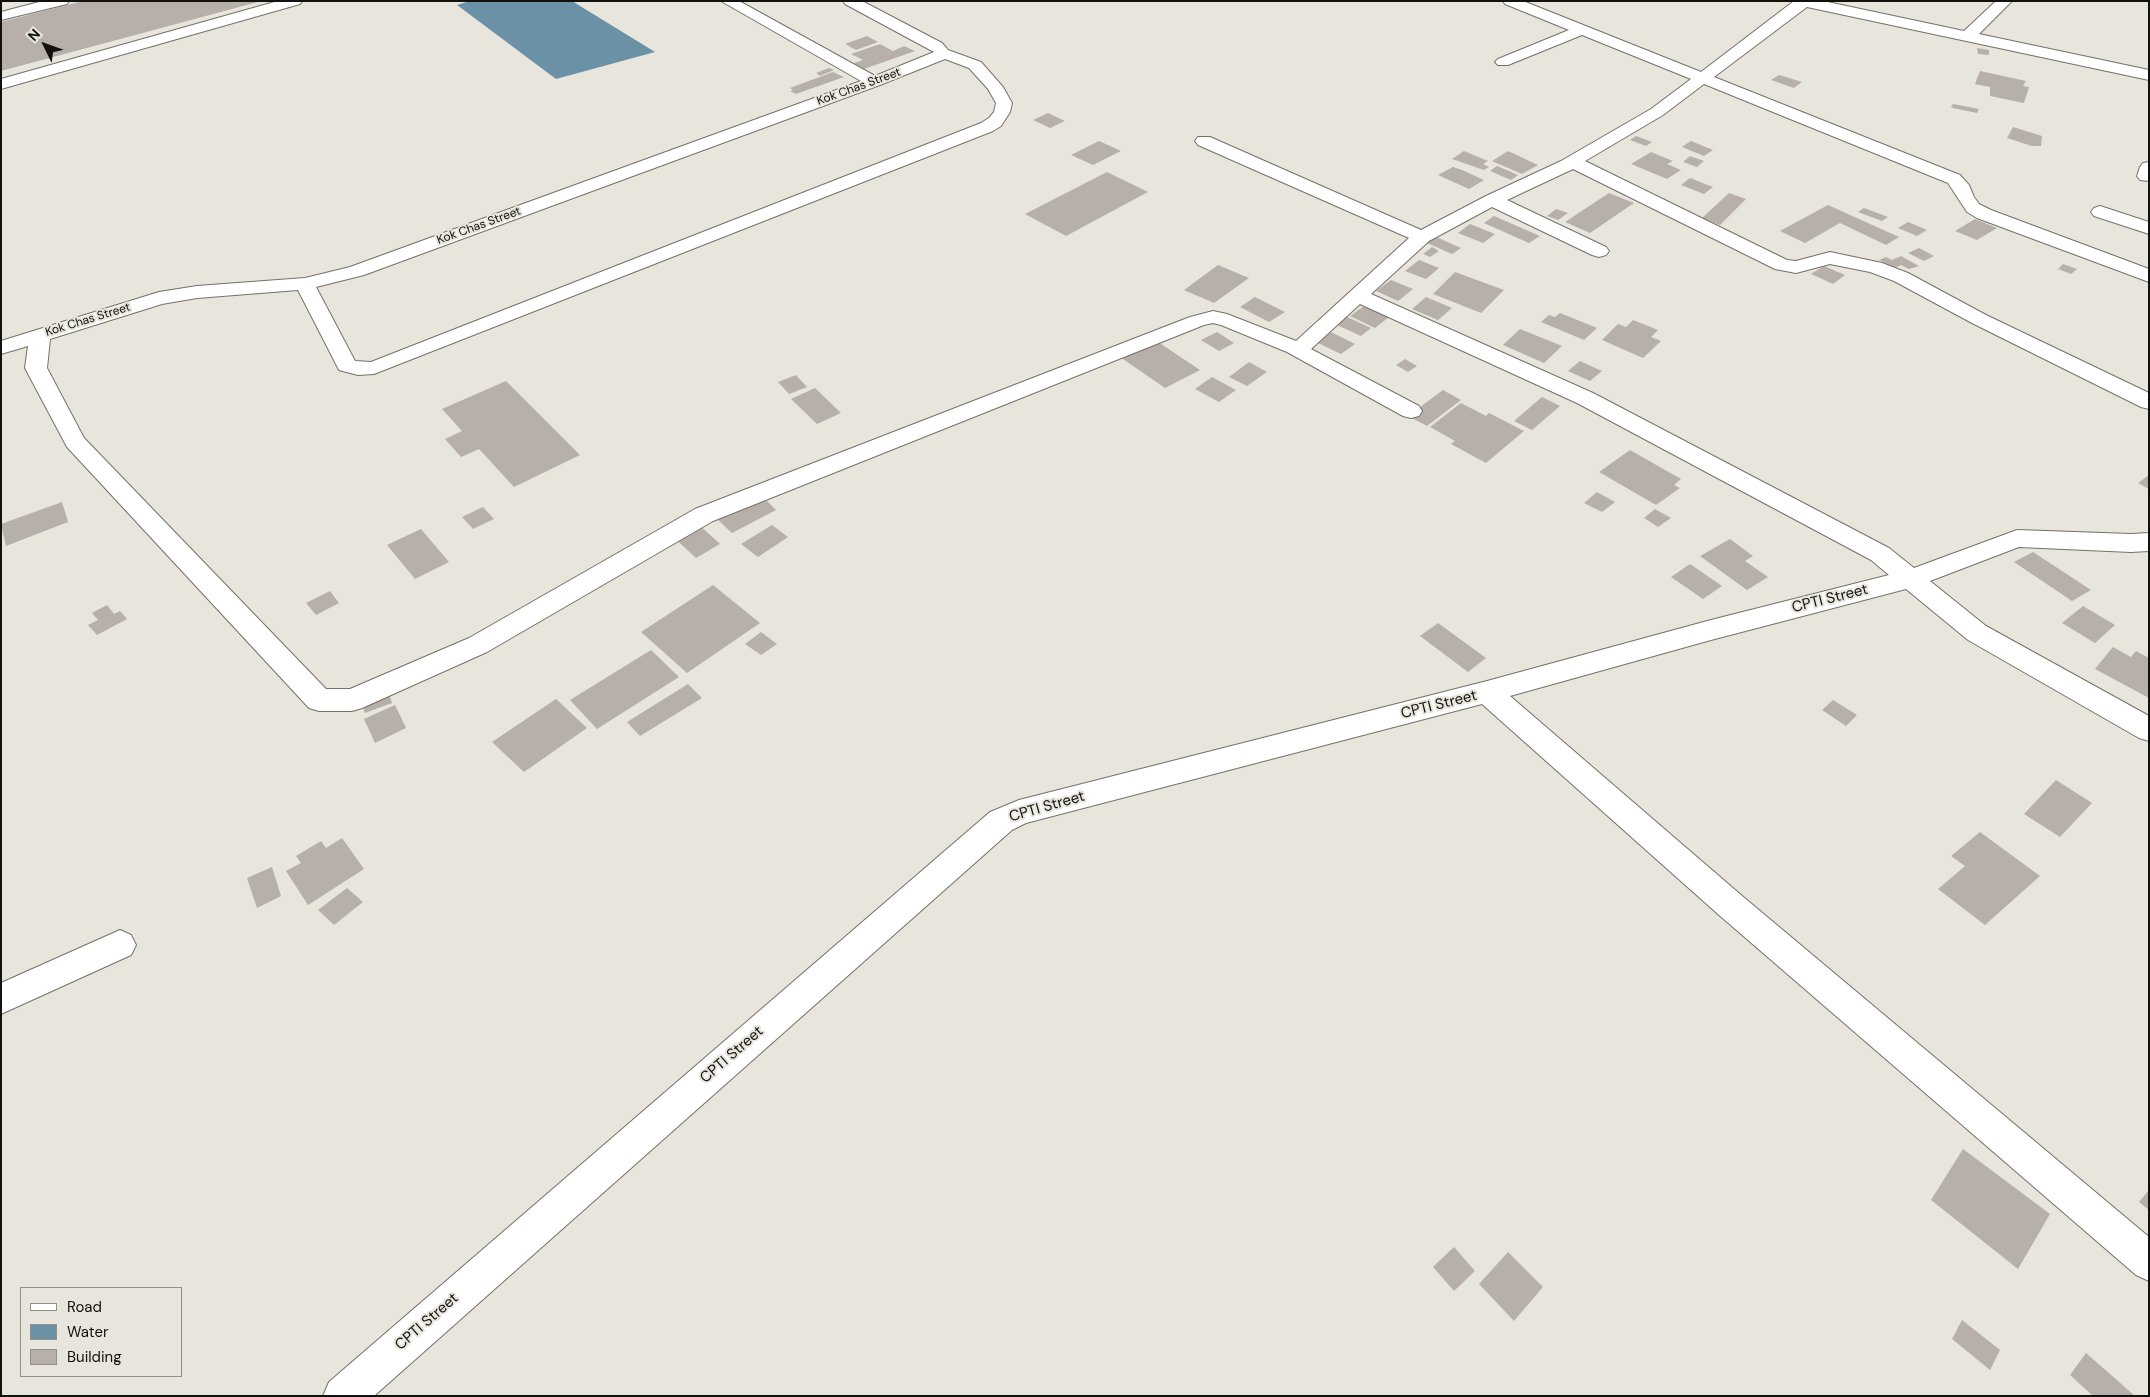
<!DOCTYPE html>
<style>
body{margin:0}
#map{position:relative;width:2150px;height:1397px;overflow:hidden;background:#e8e5dc;font-family:"DM Sans",sans-serif}
canvas{display:block}
.frame{position:absolute;inset:0;border:2px solid #12110e;pointer-events:none}
.legend{position:absolute;left:20px;top:1287px;width:162px;height:90px;box-sizing:border-box;background:#e8e5dc;border:1px solid #92908a;margin:0;padding:6px 9px;list-style:none;font-size:15px;color:#12110e}
.legend li{display:flex;align-items:center;gap:10px;height:25px}
.legend b{width:25px;border:1px solid #92908a}
.north{position:absolute;left:20px;top:20px;width:50px;height:50px;-webkit-text-stroke:4px #e8e5dc;paint-order:stroke;rotate:312deg;font-size:14px;font-weight:700;line-height:20px;text-align:center;color:#12110e}
.north::after{content:'';display:block;margin:auto;width:18px;height:22px;background:#12110e;clip-path:polygon(50% 0,100% 100%,50% 72%,0 100%)}
</style>
<div id="map">
<canvas width="2150" height="1397"></canvas>
<div class="frame"></div>
<ul class="legend">
<li><b style="height:6px;background:#fff"></b>Road</li>
<li><b style="height:14px;background:#6b91a6"></b>Water</li>
<li><b style="height:14px;background:#b7afa9"></b>Building</li>
</ul>
<div class="north">N</div>
</div>
<script>
const context = document.querySelector('canvas').getContext('2d');
context.lineJoin = 'round';
function paint(path, color) { context.fillStyle = color; context.fill(path, 'evenodd'); }
const poly = rows => new Path2D(rows.map(r => 'M' + r).join(''));
function strokePath(path, color, width, dash) { context.strokeStyle = color; context.lineWidth = width; context.lineCap = dash ? 'butt' : 'round'; context.setLineDash(dash || []); context.stroke(path); }
function label(font, color, halo, rows, align = 'center') {
  context.font = font + ' "DM Sans",sans-serif'; context.lineWidth = 4; context.setLineDash([]); context.textBaseline = 'middle'; context.strokeStyle = halo; context.fillStyle = color; for (const [text, x, y, turn = 0] of rows) {
    context.save(); context.translate(x, y); context.rotate((+turn || 0) * Math.PI / 180); context.textAlign = isNaN(turn) ? turn : align; if (halo) context.strokeText(text, 0, 0); context.fillText(text, 0, 0); context.restore();
  }
}
const water = poly([
 [470,1,572,1,655,52,556,79,457,5]
]);
const building = poly([
 [83,1,258,1,258,2,1,71,1,22],
 [867,36,878,42,856,50,845,44],
 [880,44,893,51,904,46,915,51,864,69,854,63,863,60,851,54],
 [1977,48,1989,50,1989,55,1978,54],
 [829,68,834,70,820,76,816,73],
 [1980,71,2026,81,2023,86,2029,87,2024,103,1990,96,1990,87,1975,84],
 [833,72,844,77,796,94,790,91,793,90,790,88],
 [1779,75,1802,82,1794,88,1771,80],
 [1953,104,1979,109,1977,113,1953,108,1951,107],
 [1048,113,1065,121,1050,128,1033,120],
 [2013,127,2042,136,2041,146,2032,146,2007,138],
 [1636,136,1652,142,1646,146,1630,140],
 [1099,141,1121,151,1093,165,1071,155],
 [1691,141,1713,150,1704,156,1682,147],
 [1464,151,1488,161,1483,164,1489,167,1484,170,1452,159],
 [1508,151,1538,165,1522,174,1492,161],
 [1651,152,1673,161,1667,164,1681,170,1667,179,1631,164],
 [1690,156,1704,161,1697,167,1683,162],
 [1497,166,1509,171,1518,175,1511,180,1490,171],
 [1453,167,1462,170,1484,180,1469,189,1438,175],
 [1107,172,1148,192,1066,236,1025,214],
 [1690,178,1713,187,1704,194,1681,185],
 [1609,193,1634,203,1590,233,1565,222],
 [1729,193,1746,199,1720,225,1702,218],
 [1828,205,1899,237,1886,245,1840,223,1805,243,1780,231],
 [1864,208,1888,217,1882,221,1858,212],
 [1556,209,1568,213,1558,220,1547,216],
 [1494,216,1540,236,1529,243,1484,223],
 [1975,219,1997,228,1977,240,1955,231],
 [1908,222,1927,230,1917,236,1898,228],
 [1470,224,1495,234,1483,243,1458,233],
 [1434,236,1461,248,1452,254,1425,242],
 [1432,247,1439,251,1430,257,1423,254],
 [1919,248,1934,256,1924,261,1908,253],
 [1901,256,1919,266,1909,269,1901,265,1895,268,1879,260,1886,257,1892,260],
 [1419,260,1439,268,1426,279,1405,271],
 [2063,264,2077,269,2071,274,2058,269],
 [1218,265,1249,278,1214,303,1184,290],
 [1824,266,1845,275,1833,284,1811,274],
 [1455,272,1504,290,1481,313,1433,294],
 [1391,280,1413,289,1398,301,1376,291],
 [1255,297,1285,312,1269,322,1240,307],
 [1426,297,1452,308,1438,320,1412,309],
 [1364,306,1389,317,1375,328,1350,316],
 [1560,313,1597,328,1584,340,1541,322,1549,315,1555,317],
 [1345,316,1371,328,1361,336,1335,324],
 [1633,320,1658,330,1651,337,1661,341,1643,358,1602,340,1618,324,1626,327],
 [1520,329,1562,346,1544,363,1503,345],
 [1217,332,1234,343,1219,351,1201,340],
 [1331,332,1355,344,1341,354,1318,343],
 [1155,340,1200,370,1165,388,1120,357],
 [1405,359,1417,366,1408,372,1396,365],
 [1580,361,1602,371,1590,381,1568,371],
 [1249,362,1267,372,1247,386,1229,377],
 [796,375,807,387,789,394,778,382],
 [1212,377,1236,390,1219,402,1195,389],
 [506,381,580,455,514,487,479,449,461,457,445,439,462,431,442,409],
 [815,388,841,413,817,424,791,399],
 [1443,390,1461,400,1427,426,1408,416],
 [1542,397,1560,406,1532,430,1514,421],
 [1461,403,1486,416,1489,413,1524,431,1486,463,1451,444,1455,441,1430,427],
 [1630,450,1681,479,1674,485,1680,488,1656,505,1599,472],
 [2149,475,2149,489,2138,483],
 [1597,492,1615,502,1602,512,1584,503],
 [759,493,776,510,732,533,714,516],
 [62,502,68,522,6,546,1,524],
 [483,507,494,519,473,529,462,517],
 [1655,509,1671,518,1658,527,1644,518],
 [695,521,720,544,696,558,671,535],
 [772,525,788,537,758,557,741,544],
 [421,529,449,562,415,579,387,545],
 [1730,539,1753,556,1745,561,1768,577,1747,590,1700,556],
 [2033,552,2091,590,2072,601,2014,562],
 [1690,564,1722,586,1703,599,1671,577],
 [713,585,760,623,687,673,641,632],
 [330,591,339,603,316,615,306,603],
 [107,605,114,614,120,611,127,619,97,635,88,625,98,620,92,613],
 [2083,606,2115,625,2095,643,2062,623],
 [1438,623,1486,658,1468,672,1420,636],
 [761,632,777,644,761,655,745,644],
 [2113,647,2131,657,2136,651,2149,658,2149,698,2095,669],
 [651,650,679,677,597,729,570,700],
 [688,684,702,698,640,736,627,722],
 [389,694,392,703,365,713,362,704],
 [556,699,587,728,524,772,492,742],
 [1833,700,1857,715,1846,726,1822,710],
 [395,705,406,728,375,743,364,719],
 [2056,780,2092,803,2060,837,2024,814],
 [1980,832,2040,876,1985,925,1938,889,1965,866,1951,856],
 [342,838,364,869,308,905,286,871,301,863,296,856,321,841,326,848],
 [272,867,281,896,257,908,247,878],
 [347,888,363,902,334,925,318,910],
 [1963,1149,2050,1214,2018,1269,1931,1200],
 [2149,1190,2149,1210,2139,1202],
 [1454,1247,1475,1271,1454,1291,1433,1267],
 [1508,1252,1543,1287,1514,1321,1479,1284],
 [1962,1320,2000,1350,1990,1370,1952,1339],
 [2086,1353,2135,1396,2093,1396,2070,1375]
]);
const minor = poly([
 [43,1,69,1,67,4,1,20,1,12,43,1],
 [278,1,302,1,300,4,1,89,1,79,278,1],
 [721,1,739,1,875,76,934,52,845,4,843,1,862,1,942,43,948,50,981,62,1003,87,1012,103,1010,112,1001,126,993,131,374,374,358,375,339,370,298,290,197,298,162,304,50,339,47,368,84,438,326,689,350,689,469,638,695,509,1190,317,1213,311,1227,314,1296,341,1409,238,1198,145,1195,141,1198,137,1210,137,1421,230,1486,196,1561,161,1651,109,1691,79,1582,35,1508,65,1498,65,1495,62,1498,59,1569,30,1505,4,1503,1,1523,1,1701,72,1794,1,1823,1,1964,31,1996,1,2012,1,1979,34,2149,70,2149,80,1807,7,1714,77,1960,175,1969,185,1974,197,1979,204,1991,210,2149,269,2149,282,1977,218,1967,212,1948,183,1704,84,1663,115,1585,161,1787,260,1796,261,1830,252,1882,263,1908,273,1986,315,2149,393,2149,409,2141,407,1972,323,1894,281,1870,272,1830,264,1796,273,1775,269,1573,169,1507,200,1606,247,1609,251,1606,255,1599,257,1592,255,1492,207,1429,241,1371,294,1593,393,1889,548,1914,568,2017,530,2131,534,2149,533,2149,551,2131,552,2019,547,1930,581,1986,626,2149,716,2149,741,2139,738,1968,640,1906,589,1711,640,1510,696,1741,895,2149,1237,2149,1281,2136,1275,1719,915,1482,704,1026,823,1012,830,374,1396,323,1396,329,1382,990,812,1019,800,1487,681,1711,620,1889,575,1871,560,1577,403,1360,304,1311,349,1419,406,1422,411,1419,416,1411,418,1403,416,1287,352,1221,325,1213,323,1204,325,713,521,487,652,362,708,352,711,319,711,309,708,67,447,25,368,28,346,1,354,1,341,159,292,197,286,305,278,350,267,861,81,721,1],
 [945,59,969,68,988,89,996,103,994,112,989,118,981,123,371,362,355,361,316,287,364,275,880,85,945,59],
 [2149,162,2149,181,2140,180,2137,176,2140,167,2143,163,2149,162],
 [2100,206,2149,222,2149,234,2094,216,2091,212,2094,208,2100,206],
 [120,930,131,935,136,945,131,955,1,1014,1,983,120,930]
]);
const farStreetnames = [
 ["Kok Chas Street",859,87,-20],
 ["Kok Chas Street",479,226,-20],
 ["Kok Chas Street",88,320,-17]
];
const streetNames = [
 ["CPTI Street",1830,599,-14],
 ["CPTI Street",1439,705,-14],
 ["CPTI Street",1047,807,-16],
 ["CPTI Street",732,1055,-41],
 ["CPTI Street",427,1322,-41]
];
paint(water, '#6b91a6');
paint(building, '#b7afa9');
strokePath(minor, '#747169', 2);
paint(minor, '#fff');
label('12px', '#12110e', '#e8e5dc', farStreetnames);
label('15px', '#12110e', '#e8e5dc', streetNames);
</script>
